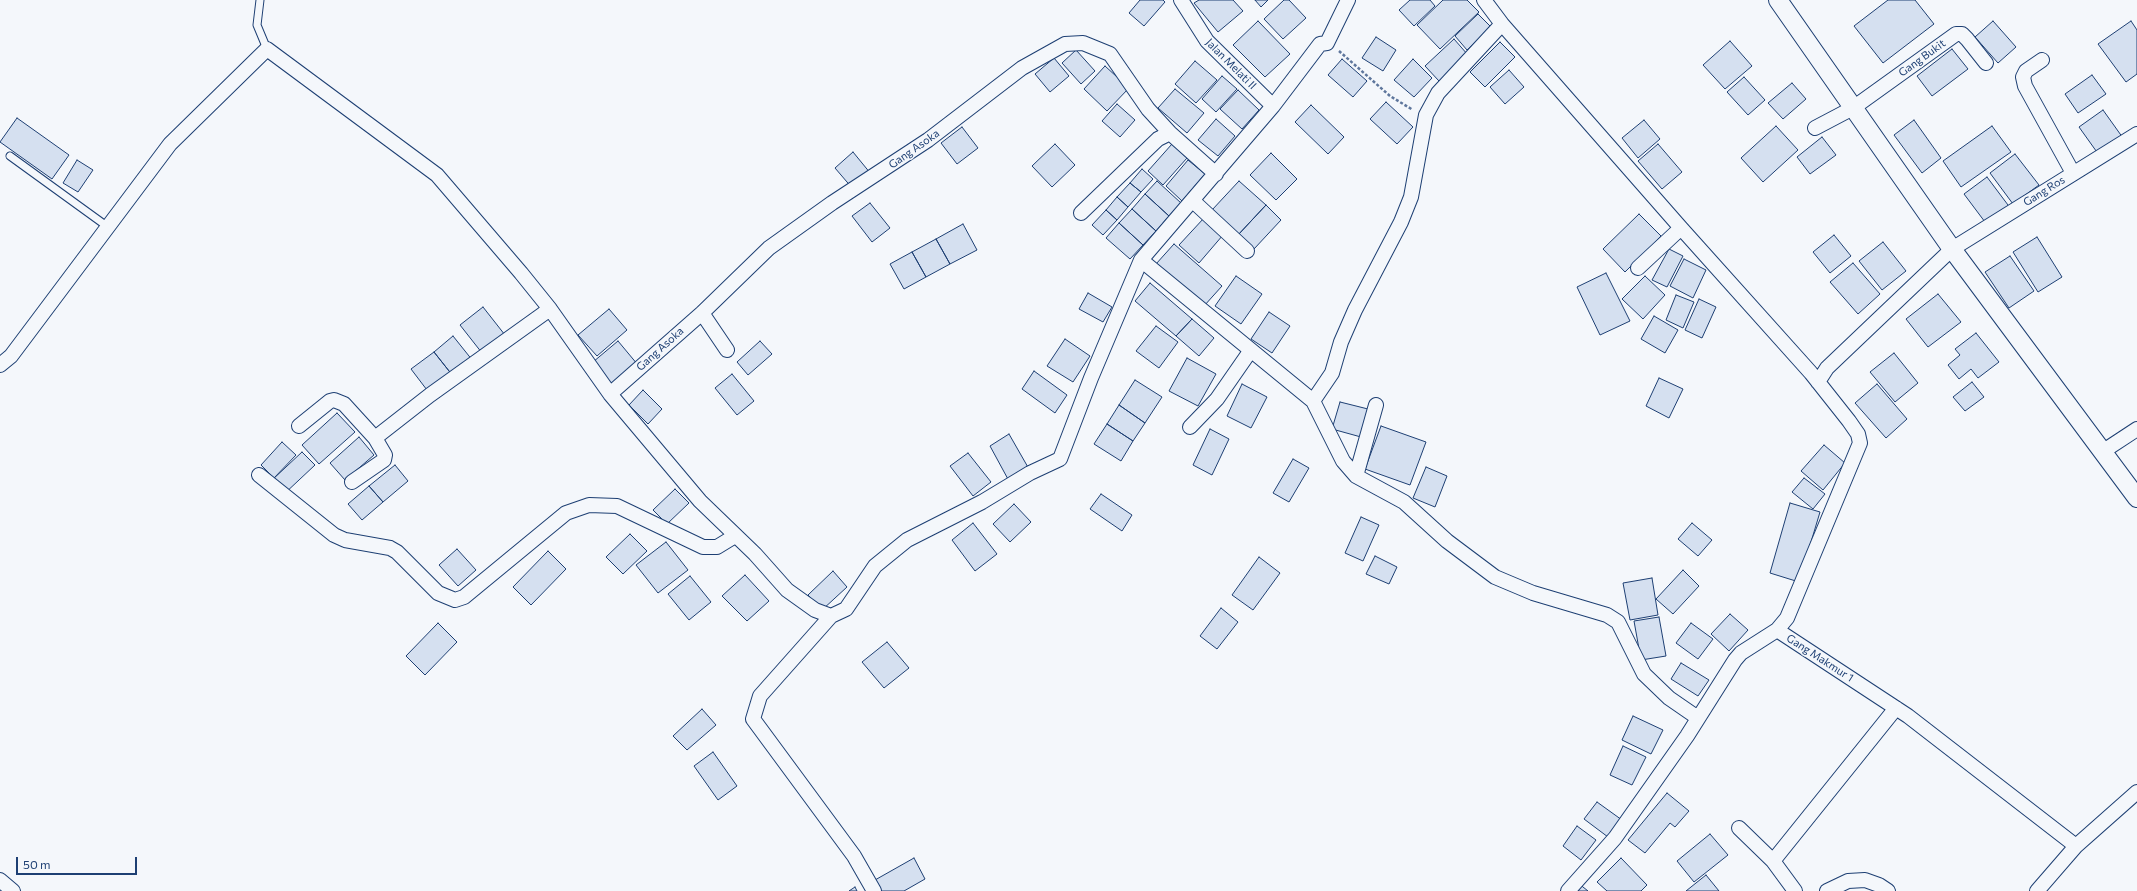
<!DOCTYPE html>
<style>
body{margin:0}
#map{position:relative;width:2137px;height:891px;overflow:hidden;background:#f4f7fb;font-family:Commissioner,sans-serif}
canvas{display:block}
.scale{position:absolute;left:16px;top:857px;width:121px;height:18px;box-sizing:border-box;border:2px solid #1d3f73;border-top:0;padding-left:5px;font-size:12px;line-height:14px;white-space:nowrap;color:#1d3f73;-webkit-text-stroke:3px #f4f7fb;paint-order:stroke}
</style>
<div id="map">
<canvas width="2137" height="891"></canvas>
<div class="scale">50 m</div>
</div>
<script>
const context = document.querySelector('canvas').getContext('2d');
context.lineJoin = 'round';
function paint(path, color) { context.fillStyle = color; context.fill(path, 'evenodd'); }
const poly = rows => new Path2D(rows.map(r => 'M' + r).join(''));
function strokePath(path, color, width, dash) { context.strokeStyle = color; context.lineWidth = width; context.lineCap = dash ? 'butt' : 'round'; context.setLineDash(dash || []); context.stroke(path); }
function label(font, color, halo, rows, align = 'center') {
  context.font = font + ' Commissioner,sans-serif'; context.lineWidth = 3; context.setLineDash([]); context.textBaseline = 'middle'; context.strokeStyle = halo; context.fillStyle = color; for (const [text, x, y, turn = 0] of rows) {
    context.save(); context.translate(x, y); context.rotate((+turn || 0) * Math.PI / 180); context.textAlign = isNaN(turn) ? turn : align; if (halo) context.strokeText(text, 0, 0); context.fillText(text, 0, 0); context.restore();
  }
}
const building = poly([
 [1140,0,1163,0,1165,2,1144,26,1129,13,1140,0],
 [1199,0,1233,0,1243,11,1218,32,1194,3,1199,0],
 [1255,0,1268,0,1261,7,1255,0],
 [1284,0,1289,0,1306,18,1283,39,1264,19,1284,0],
 [1410,0,1430,0,1435,6,1414,26,1399,10,1410,0],
 [1443,0,1467,0,1479,12,1440,49,1417,25,1443,0],
 [1888,0,1915,0,1934,24,1883,63,1854,26,1888,0],
 [1478,14,1491,27,1467,50,1455,36,1478,14],
 [1258,21,1290,54,1265,77,1233,45,1258,21],
 [1993,21,2016,47,1998,63,1975,37,1993,21],
 [2131,21,2137,30,2137,74,2126,82,2098,44,2131,21],
 [1376,37,1396,50,1383,71,1362,58,1376,37],
 [1454,39,1468,55,1439,81,1425,66,1454,39],
 [1730,41,1752,66,1725,89,1703,65,1730,41],
 [1500,42,1515,57,1485,87,1470,72,1500,42],
 [1952,49,1968,69,1932,96,1917,76,1952,49],
 [1076,50,1095,71,1081,84,1062,63,1076,50],
 [1054,58,1069,76,1050,92,1035,74,1054,58],
 [1342,59,1367,81,1353,97,1328,75,1342,59],
 [1413,59,1432,78,1414,97,1394,80,1413,59],
 [1195,61,1217,80,1196,103,1175,84,1195,61],
 [1105,66,1129,88,1107,111,1084,89,1105,66],
 [1509,70,1524,87,1505,104,1490,87,1509,70],
 [2092,75,2106,94,2078,113,2065,94,2092,75],
 [1222,76,1237,89,1216,112,1202,99,1222,76],
 [1744,77,1765,100,1748,115,1727,92,1744,77],
 [1792,83,1806,99,1783,119,1768,103,1792,83],
 [1175,89,1204,113,1187,133,1158,108,1175,89],
 [1238,90,1259,110,1242,129,1220,109,1238,90],
 [1386,102,1413,127,1397,144,1370,119,1386,102],
 [1117,104,1135,120,1120,137,1102,121,1117,104],
 [1311,105,1344,137,1328,154,1295,122,1311,105],
 [2103,110,2123,138,2099,155,2079,127,2103,110],
 [17,118,69,155,52,179,0,142,17,118],
 [1216,119,1235,136,1218,156,1198,140,1216,119],
 [1644,120,1660,139,1638,158,1622,138,1644,120],
 [1914,120,1941,158,1922,173,1894,135,1914,120],
 [1776,126,1798,150,1763,182,1741,158,1776,126],
 [1992,126,2011,152,1961,187,1943,161,1992,126],
 [962,127,978,148,957,164,941,143,962,127],
 [1822,137,1836,155,1810,174,1797,157,1822,137],
 [1055,144,1075,165,1052,187,1032,166,1055,144],
 [1172,144,1187,158,1163,185,1148,171,1172,144],
 [1658,144,1682,172,1662,189,1638,161,1658,144],
 [853,152,871,174,853,189,835,168,853,152],
 [1271,153,1297,179,1276,200,1250,175,1271,153],
 [2015,154,2039,185,2013,204,1990,173,2015,154],
 [77,160,93,170,78,192,63,183,77,160],
 [1188,160,1205,174,1182,201,1166,186,1188,160],
 [1142,169,1153,179,1141,192,1130,183,1142,169],
 [1987,177,2011,209,1988,226,1964,194,1987,177],
 [1157,181,1181,203,1169,216,1145,194,1157,181],
 [1239,181,1266,205,1238,235,1212,210,1239,181],
 [1130,183,1141,192,1128,207,1117,197,1130,183],
 [1145,194,1169,216,1156,231,1132,209,1145,194],
 [1117,197,1128,207,1117,220,1106,210,1117,197],
 [870,203,890,228,872,242,852,216,870,203],
 [1266,205,1281,220,1254,249,1238,235,1266,205],
 [1132,209,1156,231,1143,245,1119,223,1132,209],
 [1106,210,1117,220,1103,235,1092,225,1106,210],
 [1639,214,1661,236,1625,272,1603,249,1639,214],
 [1204,218,1223,235,1199,263,1179,245,1204,218],
 [1119,223,1143,245,1130,259,1106,238,1119,223],
 [963,224,977,250,950,264,936,239,963,224],
 [1834,235,1851,256,1830,273,1813,252,1834,235],
 [2037,237,2062,277,2038,292,2013,252,2037,237],
 [936,239,950,264,926,277,912,252,936,239],
 [1883,242,1906,271,1882,290,1859,261,1883,242],
 [1174,244,1222,286,1204,306,1156,264,1174,244],
 [1669,249,1683,256,1667,287,1652,280,1669,249],
 [912,252,926,277,904,289,890,264,912,252],
 [2010,256,2034,291,2009,308,1985,272,2010,256],
 [1684,259,1706,270,1693,298,1670,286,1684,259],
 [1853,263,1880,294,1858,314,1830,282,1853,263],
 [1606,273,1630,321,1600,335,1577,287,1606,273],
 [1236,276,1262,294,1241,324,1215,306,1236,276],
 [1645,276,1665,295,1643,319,1622,299,1645,276],
 [1150,283,1192,319,1176,336,1135,301,1150,283],
 [1088,293,1112,307,1103,322,1079,309,1088,293],
 [1938,294,1961,322,1928,347,1906,319,1938,294],
 [1676,295,1694,302,1683,328,1666,320,1676,295],
 [1699,299,1716,307,1702,338,1685,330,1699,299],
 [483,307,505,335,482,353,460,325,483,307],
 [609,309,627,330,597,356,578,335,609,309],
 [1269,312,1290,326,1272,353,1251,339,1269,312],
 [1654,316,1678,330,1665,353,1641,339,1654,316],
 [1192,319,1214,338,1199,356,1176,336,1192,319],
 [1156,326,1178,342,1159,368,1136,351,1156,326],
 [1976,333,1999,362,1978,378,1971,369,1959,379,1948,365,1960,355,1955,349,1976,333],
 [453,336,473,361,453,376,434,352,453,336],
 [1065,339,1090,356,1073,382,1047,366,1065,339],
 [618,341,638,365,612,385,593,362,618,341],
 [760,341,772,354,748,375,737,362,760,341],
 [434,352,453,376,430,394,411,369,434,352],
 [1894,353,1918,383,1895,402,1870,372,1894,353],
 [1187,358,1216,374,1198,406,1169,391,1187,358],
 [1034,371,1067,395,1055,413,1022,389,1034,371],
 [732,374,754,401,737,415,715,388,732,374],
 [1659,378,1683,389,1669,418,1646,406,1659,378],
 [1135,380,1162,397,1145,423,1119,405,1135,380],
 [1972,382,1984,397,1965,411,1953,397,1972,382],
 [1242,384,1267,397,1251,428,1227,416,1242,384],
 [1877,384,1907,419,1886,438,1855,403,1877,384],
 [643,390,662,409,648,424,629,405,643,390],
 [1340,402,1368,409,1361,437,1332,429,1340,402],
 [1119,405,1145,423,1133,441,1107,424,1119,405],
 [337,413,355,432,319,464,302,445,337,413],
 [1107,424,1133,441,1121,461,1094,444,1107,424],
 [1381,426,1426,442,1410,485,1365,469,1381,426],
 [1210,429,1229,439,1212,475,1193,465,1210,429],
 [1009,434,1029,469,1009,481,990,446,1009,434],
 [359,437,374,455,345,480,330,463,359,437],
 [282,442,296,455,274,478,261,465,282,442],
 [1824,445,1845,463,1823,490,1801,471,1824,445],
 [302,452,315,465,283,495,270,482,302,452],
 [968,453,991,482,973,496,950,466,968,453],
 [1293,459,1309,468,1289,502,1273,493,1293,459],
 [395,465,408,481,383,502,369,486,395,465],
 [1426,467,1447,476,1435,507,1413,498,1426,467],
 [1804,478,1825,494,1813,509,1792,492,1804,478],
 [369,486,383,502,362,520,348,504,369,486],
 [675,489,689,503,667,524,653,510,675,489],
 [1101,494,1132,515,1122,531,1090,509,1101,494],
 [1790,503,1820,512,1799,582,1770,573,1790,503],
 [1014,504,1031,522,1010,542,993,524,1014,504],
 [1361,517,1379,525,1363,561,1345,553,1361,517],
 [973,523,997,554,975,571,952,540,973,523],
 [1692,523,1712,540,1698,556,1678,539,1692,523],
 [630,534,647,551,623,574,606,557,630,534],
 [666,542,688,570,658,593,636,565,666,542],
 [457,549,476,570,458,586,439,565,457,549],
 [548,551,566,569,531,605,513,587,548,551],
 [1375,556,1397,567,1389,584,1366,574,1375,556],
 [1259,557,1280,573,1253,610,1232,595,1259,557],
 [1683,570,1699,586,1673,614,1656,599,1683,570],
 [833,571,847,587,822,610,808,595,833,571],
 [745,575,769,601,747,621,722,596,745,575],
 [690,576,711,602,689,620,668,594,690,576],
 [1652,578,1658,615,1630,620,1623,583,1652,578],
 [1221,608,1238,622,1217,649,1200,636,1221,608],
 [1730,614,1748,630,1729,651,1711,634,1730,614],
 [1659,617,1666,656,1641,660,1634,621,1659,617],
 [438,623,457,642,425,675,406,656,438,623],
 [1691,623,1713,639,1698,659,1676,643,1691,623],
 [887,642,909,668,884,688,862,662,887,642],
 [1681,663,1709,680,1698,696,1671,679,1681,663],
 [702,709,716,725,687,750,673,736,702,709],
 [1633,716,1663,730,1651,754,1622,740,1633,716],
 [1623,746,1646,757,1632,785,1610,775,1623,746],
 [713,752,737,786,718,800,694,766,713,752],
 [1667,793,1689,811,1675,827,1670,823,1645,853,1628,840,1667,793],
 [1597,802,1622,820,1608,837,1584,819,1597,802],
 [1577,826,1596,840,1581,860,1563,846,1577,826],
 [1710,834,1728,855,1694,882,1677,861,1710,834],
 [914,858,925,879,904,891,881,891,875,880,914,858],
 [1621,858,1647,885,1641,891,1607,891,1597,882,1621,858],
 [1706,875,1719,891,1686,891,1706,875],
 [1578,883,1588,891,1571,891,1578,883],
 [855,887,857,891,849,891,855,887]
]);
const path = poly([
 [1339,51,1390,96,1413,110]
]);
const service = poly([
 [260,0,257,25,267,49],
 [10,156,108,227]
]);
const minor = poly([
 [1181,0,1207,41,1273,106],
 [1484,0,1502,24,1681,228,1811,373,1849,421,1858,434,1860,443,1787,618,1777,630,1741,653,1735,660,1687,736,1615,838,1568,891],
 [2042,60,2026,71,2023,77,2025,86,2073,173],
 [1815,128,1853,108,1956,34,1962,34,1967,39,1986,63],
 [1193,201,1247,251],
 [1081,213,1158,139,1170,133],
 [1141,260,1313,401,1343,461,1356,476,1404,502,1447,541,1495,577,1533,593,1607,615,1618,622,1644,674,1669,698,1698,718],
 [1638,268,1681,228],
 [702,313,727,350],
 [0,365,11,356,170,144,267,49,437,175,521,273,550,309,610,394,700,501,755,554,787,590,815,610,831,616,846,609,875,566,907,540,982,502,1030,473,1060,459,1091,378,1141,260,1273,106,1320,44,1327,43,1348,0],
 [1818,382,1827,368,1952,249,2137,134],
 [610,394,702,313,769,248,832,203,928,140,1022,68,1065,44,1083,43,1110,54,1148,109,1170,133,1216,174],
 [1313,401,1332,373,1341,342,1355,310,1401,222,1411,197,1426,115,1438,93,1502,24],
 [299,426,330,401,334,400,344,404,375,438,385,455,384,460,352,482],
 [1190,427,1217,399,1251,350],
 [375,438,430,395,550,309],
 [2102,452,2137,429],
 [259,475,334,535,345,540,390,548,397,552,438,593,455,600,464,597,566,513,589,505,617,506,703,547,717,547,735,536],
 [1356,476,1376,405],
 [831,616,760,696,753,719,854,856,874,891],
 [1777,630,1908,716,2076,846],
 [1739,828,1773,861,1795,891],
 [1773,861,1896,708],
 [0,880,13,891],
 [1827,891,1848,881,1865,880,1879,885,1888,891],
 [2037,891,2076,846,2137,792]
]);
const tertiary = poly([
 [1778,0,1952,249,2137,498]
]);
const streetNames = [
 ["Gang Bukit",1922,58,-36],
 ["Jalan Melati II",1231,64,45],
 ["Gang Asoka",914,149,-35],
 ["Gang Ros",2044,191,-32],
 ["Gang Asoka",660,349,-42],
 ["Gang Makmur 1",1820,658,33]
];
paint(building, '#d5e0f0');
strokePath(building, '#1d3f73', 1);
strokePath(service, '#1d3f73', 9);
strokePath(minor, '#1d3f73', 16);
strokePath(tertiary, '#1d3f73', 20);
strokePath(path, '#5e769c', 2.5, [3, 2]);
strokePath(service, '#f4f7fb', 7);
strokePath(minor, '#f4f7fb', 14);
strokePath(tertiary, '#f4f7fb', 18);
label('11px', '#1d3f73', '#f4f7fb', streetNames);
</script>
